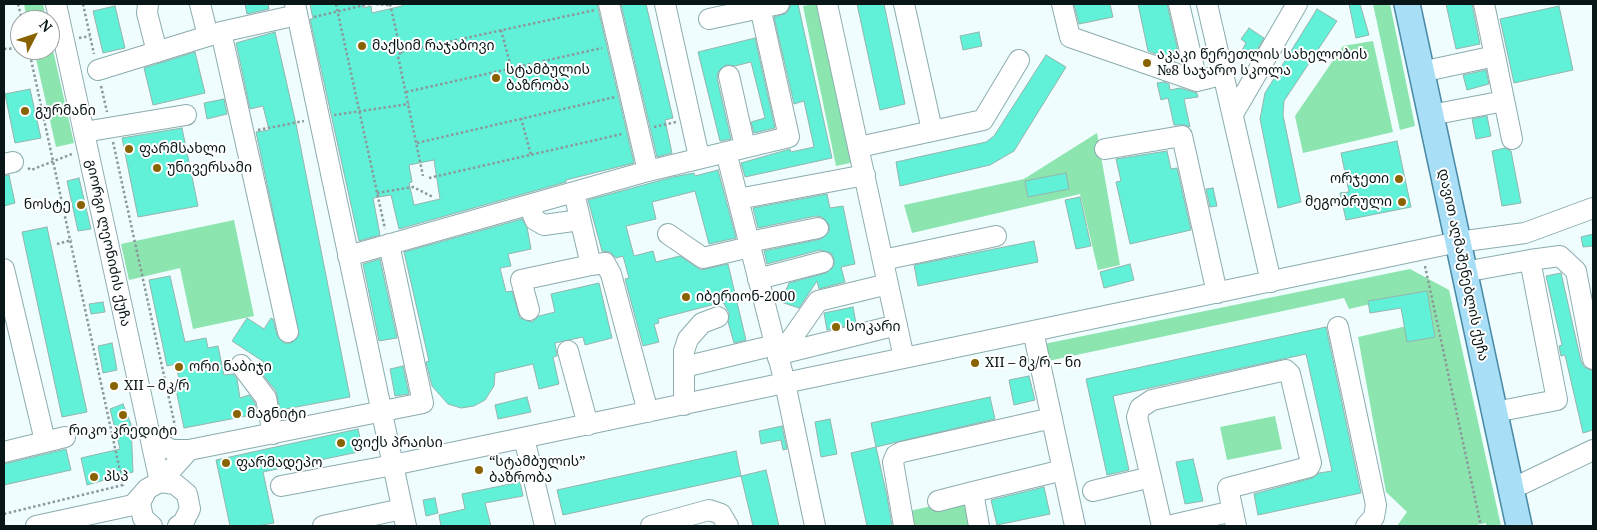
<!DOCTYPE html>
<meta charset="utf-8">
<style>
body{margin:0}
#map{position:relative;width:1597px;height:530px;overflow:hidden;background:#effdfe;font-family:"Noto Serif",serif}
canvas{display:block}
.frame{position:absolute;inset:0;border:5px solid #091617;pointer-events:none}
.north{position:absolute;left:10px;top:10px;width:50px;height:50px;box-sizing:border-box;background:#fff;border:1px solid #9da2a2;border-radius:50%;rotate:49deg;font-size:14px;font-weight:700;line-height:20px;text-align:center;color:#091617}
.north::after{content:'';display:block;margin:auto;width:18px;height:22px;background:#886300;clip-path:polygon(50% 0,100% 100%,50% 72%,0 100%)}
</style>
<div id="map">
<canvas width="1597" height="530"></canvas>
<div class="frame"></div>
<div class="north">N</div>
</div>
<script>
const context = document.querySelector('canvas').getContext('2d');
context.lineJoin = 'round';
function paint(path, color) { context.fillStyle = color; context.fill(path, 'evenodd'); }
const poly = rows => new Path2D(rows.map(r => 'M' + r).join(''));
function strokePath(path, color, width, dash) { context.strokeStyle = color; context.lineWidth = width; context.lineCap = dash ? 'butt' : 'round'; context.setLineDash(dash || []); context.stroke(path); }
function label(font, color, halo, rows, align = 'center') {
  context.font = font + ' "Noto Serif","Noto Sans Georgian",serif'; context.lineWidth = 4; context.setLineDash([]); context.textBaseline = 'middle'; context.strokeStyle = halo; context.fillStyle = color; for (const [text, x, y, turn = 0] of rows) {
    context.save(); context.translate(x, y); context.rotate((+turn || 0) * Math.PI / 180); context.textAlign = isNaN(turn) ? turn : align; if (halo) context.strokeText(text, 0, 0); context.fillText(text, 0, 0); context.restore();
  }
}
const green = poly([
 [24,4,43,4,46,20,27,20],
 [814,4,822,4,855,162,836,166,803,6],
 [1373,4,1390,4,1415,126,1400,130],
 [50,37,74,143,56,147,34,50,50,50],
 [1373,41,1393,132,1303,153,1295,116,1343,46],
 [1097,133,1120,265,1098,270,1080,194,912,233,904,205,1024,179],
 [234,220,254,316,193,329,180,268,129,280,121,244],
 [1410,269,1449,290,1501,526,1486,526,1486,523,1472,526,1397,526,1407,512,1386,492,1358,337,1407,326,1401,297,1349,309,1344,298,1048,361,1044,344],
 [1275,416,1282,449,1227,460,1220,427],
 [968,498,975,526,908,526,905,512]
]);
const building = poly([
 [245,4,268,4,269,9,247,14,245,4],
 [310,4,362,4,363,8,371,6,372,13,402,6,402,4,597,4,634,163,566,180,566,182,399,229,391,195,373,198,380,235,359,241,310,19,313,19,310,4],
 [434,160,440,199,414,205,409,183,412,182,409,165,434,160],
 [621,4,646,4,673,118,665,120,672,153,657,157,621,4],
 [791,4,798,4,832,158,745,177,741,163,790,149,791,152,814,147,804,101,794,104,774,17,787,13,791,4],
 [857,4,884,4,905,104,880,110,857,4],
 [1074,4,1110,4,1113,17,1079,24,1074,4],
 [1138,4,1167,4,1179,55,1166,58,1148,51,1138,4],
 [1349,4,1360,4,1369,35,1356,38,1349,4],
 [1446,4,1472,4,1480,44,1456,49,1446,4],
 [115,6,125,48,103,53,93,11,115,6],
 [1559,6,1573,70,1514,83,1500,19,1559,6],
 [1317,9,1337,21,1284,101,1283,115,1301,202,1278,208,1260,119,1265,93,1317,9],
 [1249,28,1264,38,1253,57,1242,50,1246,43,1241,39,1249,28],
 [275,32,296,124,350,397,280,410,276,391,259,370,264,362,232,341,247,318,264,329,271,318,273,319,277,335,284,343,291,343,299,335,256,132,269,130,263,106,250,109,236,43,275,32],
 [979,32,982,46,963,50,960,36,979,32],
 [755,38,775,128,754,133,751,122,765,118,751,62,735,66,726,65,718,72,717,78,731,139,720,141,698,52,755,38],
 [195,52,205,93,153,105,144,68,195,52],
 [1046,55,1066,67,1014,151,990,165,900,186,896,162,986,142,994,136,1046,55],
 [1486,70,1489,84,1467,90,1463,75,1486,70],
 [1164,82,1169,84,1170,90,1180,88,1197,93,1198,97,1184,99,1190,127,1185,125,1174,125,1168,98,1161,100,1157,83,1164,82],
 [30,89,41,138,15,143,5,94,30,89],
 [224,99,227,114,207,119,204,103,224,99],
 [1487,116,1491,136,1476,139,1472,119,1487,116],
 [182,128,198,206,138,217,122,138,182,128],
 [1397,141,1411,207,1346,220,1340,193,1349,192,1341,153,1397,141],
 [1505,148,1511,151,1521,203,1502,206,1492,151,1505,148],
 [1167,151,1171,169,1177,168,1191,230,1130,244,1116,182,1121,181,1116,159,1167,151],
 [718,170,736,238,709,244,695,191,652,202,656,219,626,226,634,256,653,251,656,262,680,256,701,270,728,264,746,340,734,343,728,322,729,313,723,302,658,319,659,323,654,324,659,342,643,346,625,279,629,278,623,256,616,258,610,252,602,251,588,200,673,177,694,173,695,176,718,170],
 [1066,173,1069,189,1028,197,1025,181,1066,173],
 [9,175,15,203,4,206,4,176,9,175],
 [79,178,91,229,78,231,67,181,79,178],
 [1213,188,1217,206,1210,207,1206,189,1213,188],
 [827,194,830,208,843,206,855,264,841,267,845,282,819,289,817,281,799,308,781,302,789,283,826,273,834,266,834,259,831,253,820,250,767,264,764,251,821,239,829,232,829,225,822,217,816,216,758,228,753,208,827,194],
 [1080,197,1091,246,1076,249,1065,200,1080,197],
 [522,219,527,227,531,249,508,254,511,266,500,268,506,292,512,291,520,318,532,322,539,316,555,312,551,294,599,283,612,338,585,345,583,337,555,343,557,356,553,357,559,384,539,389,533,364,495,373,494,386,485,400,474,406,461,408,448,404,432,386,426,362,429,361,404,252,522,219],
 [47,227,87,412,62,417,22,232,47,227],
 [1593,234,1593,246,1583,247,1581,237,1593,234],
 [1034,241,1038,262,918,286,914,265,1034,241],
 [380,259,397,338,379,341,363,264,380,259],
 [1130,264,1134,280,1104,288,1100,272,1130,264],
 [1561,273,1581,361,1584,367,1593,371,1593,430,1583,433,1565,355,1561,356,1559,346,1562,345,1546,276,1561,273],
 [170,276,185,342,206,338,208,348,218,346,224,375,233,374,237,379,240,398,249,395,255,403,257,414,184,428,175,385,180,384,176,364,167,366,149,280,170,276],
 [1427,291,1435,337,1407,342,1401,308,1370,313,1368,301,1427,291],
 [103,302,105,312,91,314,89,304,103,302],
 [853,307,856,323,827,330,824,313,853,307],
 [1326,327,1361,493,1258,515,1254,494,1312,478,1319,473,1332,471,1306,354,1113,396,1129,470,1107,475,1086,379,1326,327],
 [112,343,117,370,103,373,98,346,112,343],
 [403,366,409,394,395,396,390,369,403,366],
 [1029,376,1035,400,1014,405,1009,380,1029,376],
 [527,397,531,412,498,419,495,405,527,397],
 [990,397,995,419,876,447,871,423,990,397],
 [123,404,131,424,133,472,87,485,81,458,120,449,110,409,123,404],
 [830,419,837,454,821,457,815,422,830,419],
 [782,426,787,449,783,450,781,440,761,444,759,431,782,426],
 [358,429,363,451,263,472,274,523,256,526,230,526,216,460,358,429],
 [876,447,887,496,892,526,867,526,851,453,876,447],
 [66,449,71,470,4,485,4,464,66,449],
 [736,451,741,476,563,515,557,490,736,451],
 [1193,459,1203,501,1185,504,1176,462,1193,459],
 [766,470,779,526,753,526,741,476,766,470],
 [520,482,523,496,485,503,491,526,441,526,439,515,465,509,462,494,520,482],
 [1044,487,1050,514,997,525,991,500,1044,487],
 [435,498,438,513,426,516,423,500,435,498]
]);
const path = poly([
 [18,4,22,20],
 [83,4,94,54],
 [336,4,385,229],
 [376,4,389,5],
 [390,4,401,52,398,56,423,176],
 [314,17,369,4],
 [501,30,511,67],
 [79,38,90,36],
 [4,49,20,48],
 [401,52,595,10],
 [101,86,107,112],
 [406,92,602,48],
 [334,115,409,104],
 [521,118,531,155],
 [654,127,676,122],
 [258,130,304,121],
 [113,142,177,435],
 [417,143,615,97],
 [28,168,31,170,72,154],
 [429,178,622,134],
 [377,193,413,187,433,197],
 [57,244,72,240],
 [1425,266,1481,526],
 [4,514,123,485,29,50]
]);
const minor = poly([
 [56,4,160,482],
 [148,4,147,13,157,52],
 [200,4,208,36],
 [295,4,406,526],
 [609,4,648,171],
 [665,4,699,157],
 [827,4,904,358],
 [904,4,932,130],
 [1062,4,1070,37,1197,81,1224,74],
 [1179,4,1197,81],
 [1207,4,1271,282],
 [709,19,779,4],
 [221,32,288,332],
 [1495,56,1512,139],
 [98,70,221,32,297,15],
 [1421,72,1495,56,1484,4],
 [729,76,745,147],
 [1233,114,1297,4],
 [1431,115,1504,101],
 [84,132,186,115],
 [859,147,983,120,1019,60],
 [1105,149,1182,136,1217,293],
 [726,152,785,383,815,526],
 [4,164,13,162],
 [574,193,591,265,605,263,611,274,648,412],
 [738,199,865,175],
 [529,205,535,220,544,225,580,220],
 [668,234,703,258,750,247],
 [749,242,818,228],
 [348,256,648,171,789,137,760,7],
 [883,260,996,236],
 [1530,260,1560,256,1576,271,1593,359],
 [4,269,45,441],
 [1464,272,1530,260,1557,400,1495,412],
 [758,279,823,262],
 [529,310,521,280,591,265],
 [1338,327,1376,505,1374,517,1366,526],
 [1033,331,1075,526],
 [568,351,588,425],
 [784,353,897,325],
 [778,358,818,301,888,284],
 [241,365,266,398,273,434],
 [684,367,775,345],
 [684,405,684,351,688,339,702,323,718,317],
 [149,431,153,440,172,450,189,450,423,403,389,244],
 [524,438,545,526],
 [4,452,65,437],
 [160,482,175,484,187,494,190,509,183,523,178,526],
 [1510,484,1522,484,1593,450],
 [281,486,393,465,1458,242,1525,233,1593,208],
 [1093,491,1151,477],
 [938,501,973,492],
 [36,526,133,505,147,489],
 [152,526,143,518,140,503,147,489,160,482,189,450],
 [323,526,402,509],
 [651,526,709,510,721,514,728,526],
 [904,526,893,462,896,455,902,452,1052,418],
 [979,526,973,492,1063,470],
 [1162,526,1137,417,1140,408,1152,400,1286,370,1290,374,1311,463,1309,467,1228,488,1236,526],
 [1168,526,1233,511]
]);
const major = poly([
 [1407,4,1519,526]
]);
const markers = [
 [362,46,5,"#886300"],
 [1147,63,5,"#886300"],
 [496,78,5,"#886300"],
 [25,111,5,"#886300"],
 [129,149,5,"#886300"],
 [157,168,5,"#886300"],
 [1399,179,5,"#886300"],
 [1402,202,5,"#886300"],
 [81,205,5,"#886300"],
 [686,297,5,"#886300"],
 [836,327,5,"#886300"],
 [975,363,5,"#886300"],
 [179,367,5,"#886300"],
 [114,386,5,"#886300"],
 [237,414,5,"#886300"],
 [123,415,5,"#886300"],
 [341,443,5,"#886300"],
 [226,463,5,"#886300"],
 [479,470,5,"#886300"],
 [94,477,5,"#886300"]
];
const poiNames = [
 ["მაქსიმ რაჯაბოვი",372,46],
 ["აკაკი წერეთლის სახელობის",1157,55],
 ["№8 საჯარო სკოლა",1157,71],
 ["სტამბულის",506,70],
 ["ბაზრობა",506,86],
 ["გურმანი",35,111],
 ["ფარმსახლი",139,149],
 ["უნივერსამი",167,168],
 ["ორჯეთი",1389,179,"right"],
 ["მეგობრული",1392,202,"right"],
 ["ნოსტე",71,205,"right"],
 ["იბერიონ-2000",696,297],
 ["სოკარი",846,327],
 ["XII – მკ/რ – ნი",985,363],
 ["ორი ნაბიჯი",189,367],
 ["XII – მკ/რ",124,386],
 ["მაგნიტი",247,414],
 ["რიკო კრედიტი",123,431,"center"],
 ["ფიქს პრაისი",351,443],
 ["“სტამბულის”",489,462],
 ["ბაზრობა",489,478],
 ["ფარმადეპო",236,463],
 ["პსპ",104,477]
];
const streetNames = [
 ["გიორგი ლეონიძის ქუჩა",108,243,78],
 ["დავით აღმაშენებლის ქუჩა",1463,265,78]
];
paint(green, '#8ce4ae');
paint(building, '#61f1d9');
strokePath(building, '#95b4ad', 1);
strokePath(minor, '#8cacaf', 22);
strokePath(major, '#4b8aa5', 28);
strokePath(path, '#8b999a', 2.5, [2.5, 2.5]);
strokePath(minor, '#fff', 20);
strokePath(major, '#a8dff7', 25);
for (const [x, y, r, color] of markers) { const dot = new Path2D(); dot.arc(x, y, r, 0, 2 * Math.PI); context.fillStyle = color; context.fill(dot); strokePath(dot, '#fff', 2); }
label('14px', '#091617', '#fff', poiNames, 'left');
label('14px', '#091617', '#fff', streetNames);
</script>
